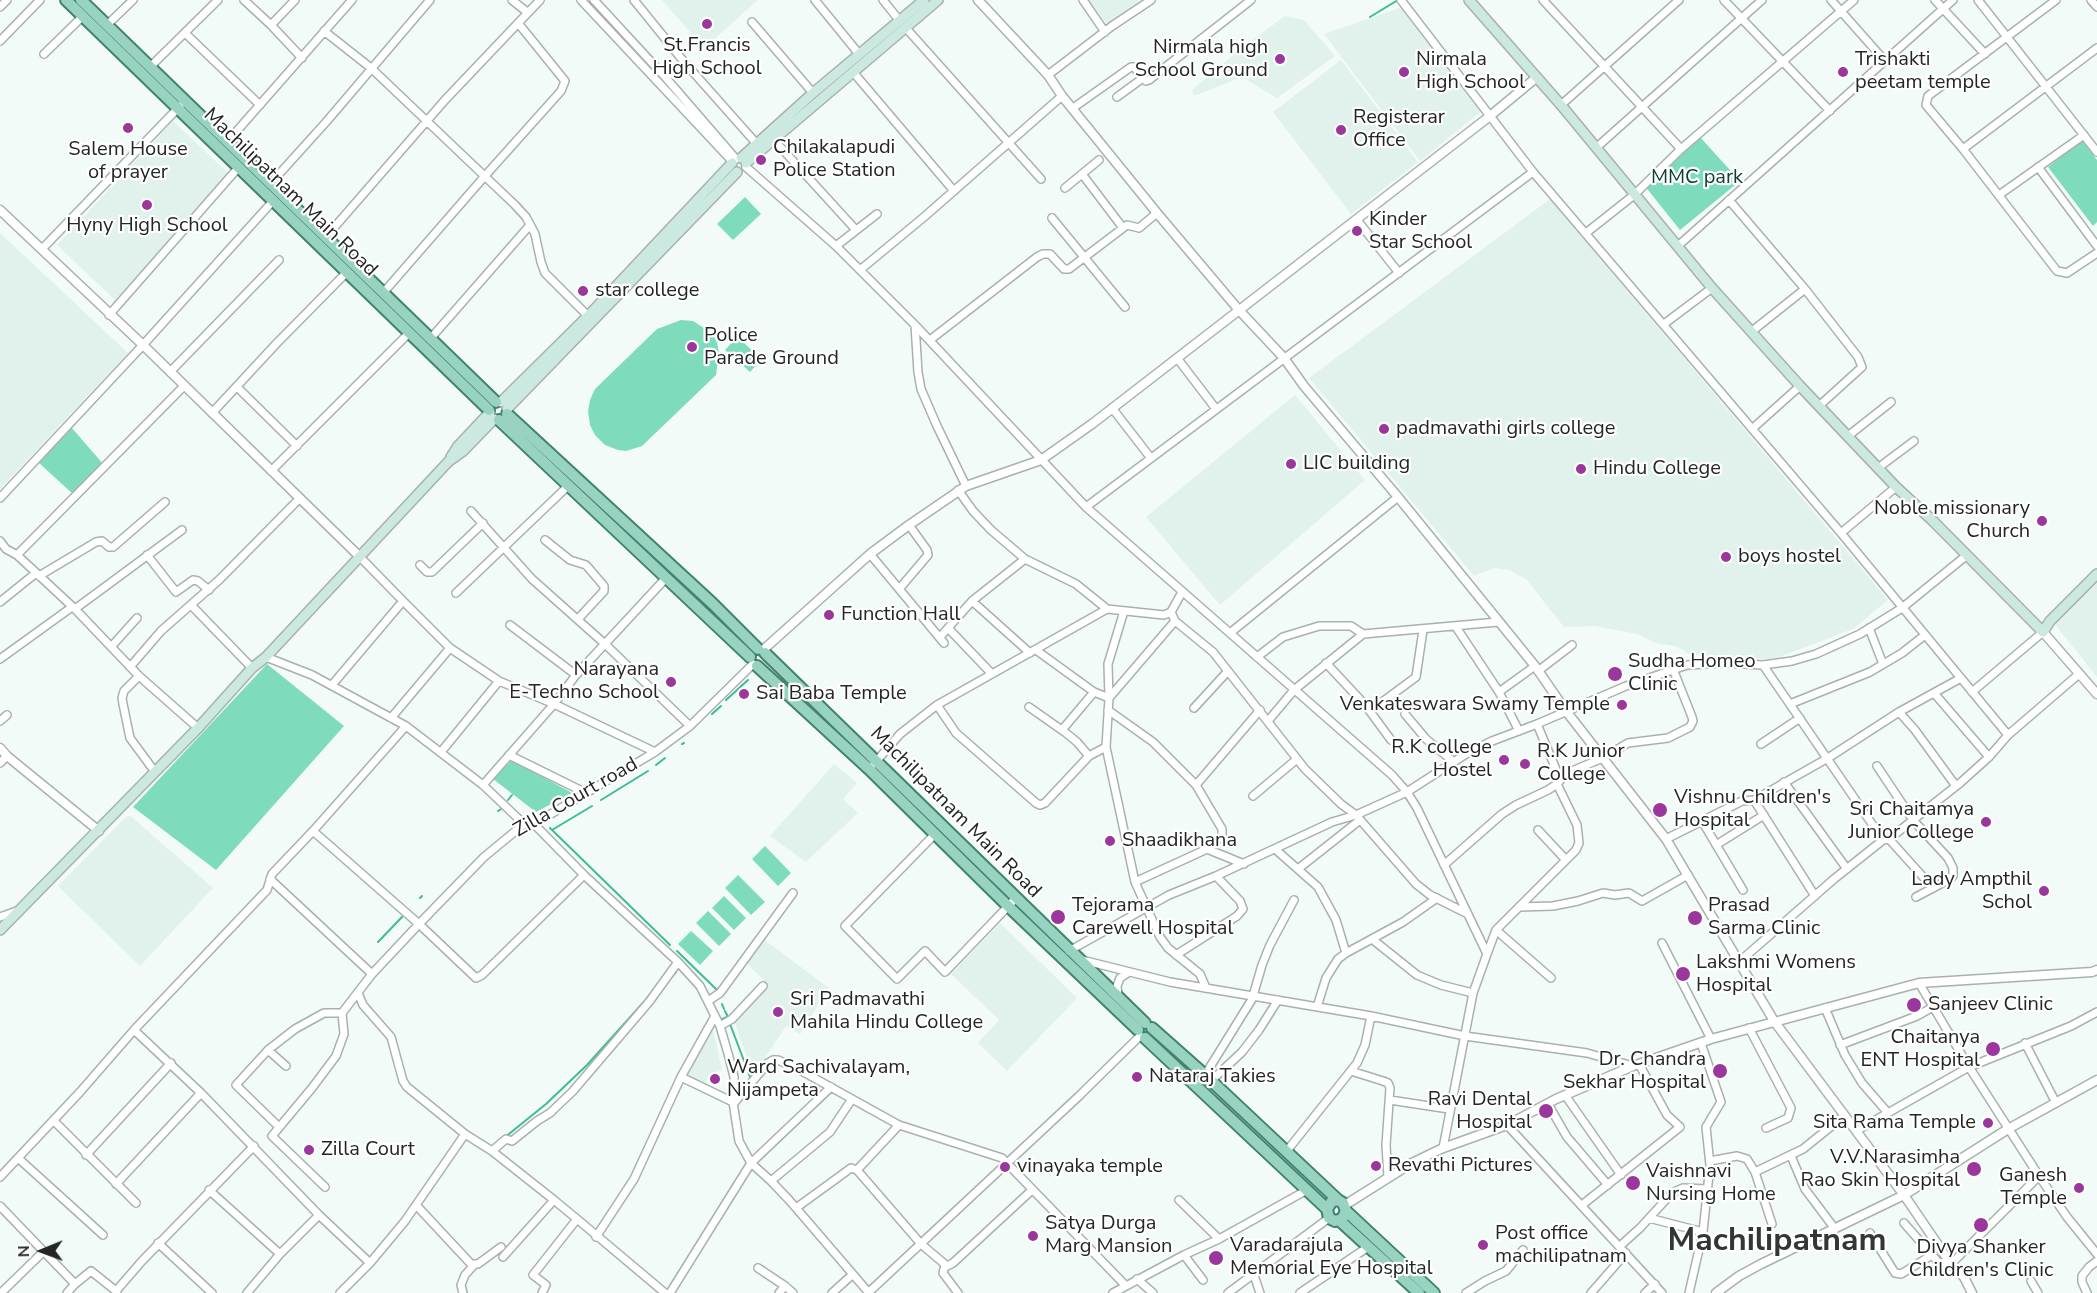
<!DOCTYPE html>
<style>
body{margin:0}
#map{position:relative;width:2097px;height:1293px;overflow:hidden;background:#f2fbf8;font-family:"Nunito Sans",sans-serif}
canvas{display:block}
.north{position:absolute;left:12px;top:1221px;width:60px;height:60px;-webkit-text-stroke:4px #fff;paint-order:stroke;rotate:269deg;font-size:16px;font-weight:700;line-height:24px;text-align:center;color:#232625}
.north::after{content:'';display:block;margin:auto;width:21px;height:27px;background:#232625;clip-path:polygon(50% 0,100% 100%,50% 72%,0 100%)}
</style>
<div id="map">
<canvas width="2097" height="1293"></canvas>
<div class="north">N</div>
</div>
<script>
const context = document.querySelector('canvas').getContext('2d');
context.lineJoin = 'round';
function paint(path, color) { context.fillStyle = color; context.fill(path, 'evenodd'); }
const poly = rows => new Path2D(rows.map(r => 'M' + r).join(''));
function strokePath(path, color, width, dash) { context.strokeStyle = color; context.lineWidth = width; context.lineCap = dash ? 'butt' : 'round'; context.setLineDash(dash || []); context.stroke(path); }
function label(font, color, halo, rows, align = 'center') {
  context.font = font + ' "Nunito Sans",sans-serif'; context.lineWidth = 4.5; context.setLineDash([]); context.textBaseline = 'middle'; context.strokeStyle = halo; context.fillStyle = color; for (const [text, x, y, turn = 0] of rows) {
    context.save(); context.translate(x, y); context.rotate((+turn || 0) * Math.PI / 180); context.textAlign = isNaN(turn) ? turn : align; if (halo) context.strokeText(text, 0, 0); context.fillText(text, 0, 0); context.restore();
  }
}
const built = poly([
 [662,0,758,0,704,48],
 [1089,0,1145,0,1107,24],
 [1405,6,1483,110,1420,161,1324,34],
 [1285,16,1304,20,1335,56,1277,98,1242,77,1194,96,1192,90,1243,47],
 [1341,60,1418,162,1351,214,1273,112],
 [173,121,228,173,173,238,115,300,57,245],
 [1550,199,1888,600,1853,629,1779,657,1769,659,1689,655,1684,650,1675,646,1655,643,1637,634,1595,626,1564,627,1526,579,1509,570,1494,568,1474,576,1309,378],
 [0,233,128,353,0,489],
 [1295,395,1365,480,1220,605,1146,517],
 [2097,583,2097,677,2054,623],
 [834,764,857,783,843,799,858,813,806,862,770,836],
 [129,816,132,817,213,888,140,966,58,886,125,818],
 [1000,923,1077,998,1007,1071,978,1043,999,1020,951,974],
 [762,938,829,988,800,1034,786,1026,753,1076,734,1020,767,983,745,962],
 [713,1030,722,1070,708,1075,706,1087,686,1074]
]);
const green = poly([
 [1700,137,1740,181,1680,230,1644,185],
 [2082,140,2097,160,2097,222,2093,226,2048,167],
 [745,197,761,214,733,240,717,224],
 [681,320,693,321,712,333,717,342,719,353,716,375,642,446,626,451,618,450,605,445,595,435,590,425,588,411,590,400,595,389,657,329],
 [737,337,762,359,750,372,725,350],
 [71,427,104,465,74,495,38,462],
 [267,664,344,726,216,870,133,807],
 [512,760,572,793,536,812,493,779],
 [765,846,791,873,778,886,752,859],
 [738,875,765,902,751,915,725,888],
 [724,896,746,918,734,930,712,908],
 [708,911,731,934,719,946,696,923],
 [691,931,713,951,700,965,678,944]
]);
const stream = poly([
 [1370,17,1398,0],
 [726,700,748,680],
 [712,714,721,706],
 [682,744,684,743],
 [656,765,665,758],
 [508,800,512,795],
 [601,800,648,771],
 [498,811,501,809],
 [550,828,670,945],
 [552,830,592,806],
 [420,898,422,896],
 [378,942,402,917],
 [677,951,718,991],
 [669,980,676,972],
 [722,1004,724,1009],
 [725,1011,728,1017],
 [720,1020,727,1017],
 [730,1024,746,1066],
 [748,1072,750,1077],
 [504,1138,546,1104,587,1065,652,993]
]);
const minor = poly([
 [244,0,271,25,302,58],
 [512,0,527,12],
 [581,0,733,162],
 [594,0,666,78,736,159],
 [634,0,685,63,756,143],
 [815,0,859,54],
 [883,0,899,20],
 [1083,0,1105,32],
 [1401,0,1533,172,1841,533,2008,735],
 [1543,0,1681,149],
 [1724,0,1830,111],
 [1831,0,1885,61],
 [1935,0,1985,54],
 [1978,0,2097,152],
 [2056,0,1928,96,1926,105,1963,149,2057,271,2067,273,2097,253],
 [2091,0,2097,7],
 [0,7,7,0],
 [752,22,813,93],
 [107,25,133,0],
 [271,25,295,0],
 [905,27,1041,179],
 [324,31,371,68,515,205,526,217,535,234,541,262,545,273,588,316],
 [185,33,260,105],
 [0,41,40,0],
 [44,54,83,16],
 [150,67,218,0],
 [853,72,954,191],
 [1048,75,1112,26,1151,0],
 [666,78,685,63],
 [1117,97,1143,78],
 [1561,105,1679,0],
 [1073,108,1131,67,1134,67,1146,81,1149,80,1251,0],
 [774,140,856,230],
 [228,141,352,0],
 [1597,147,1762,0],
 [1963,149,2097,48],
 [746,167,836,246,915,325,1086,507,1392,775,1407,792,1417,808,1487,954,1473,993,1443,1148],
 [2038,167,2097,246],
 [1082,174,1123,228],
 [271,183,327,121,430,0],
 [1065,188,1099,160],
 [1999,195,2084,135],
 [1729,200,1805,289,1751,332],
 [1052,218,1125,307],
 [1357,220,1399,273],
 [1586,233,1634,195,1681,149,1854,0],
 [325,238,445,100,540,0],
 [1679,245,1953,0],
 [836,246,877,214],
 [42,249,180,106],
 [860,270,924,217,1062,96],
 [1805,289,1858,357,1862,367,1819,406],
 [384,292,484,177,561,91,565,81,518,23],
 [109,315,238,168],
 [1664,324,1712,288],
 [915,325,918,372,921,389,937,426,966,486],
 [431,338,530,225],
 [930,340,1037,257,1043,254,1050,254,1064,269,1069,269,1127,225,1139,228,1157,213],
 [1177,358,1216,409],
 [170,372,279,260],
 [237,387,297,446],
 [1112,408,1150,457],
 [212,413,276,344,347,272],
 [1752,429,1800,386],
 [1848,436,1891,402],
 [1878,468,1914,441],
 [271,471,409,333],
 [958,490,973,511,991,530,1025,559,1076,584,1107,609],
 [0,498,143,345,273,201],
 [1086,507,1533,172],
 [471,511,532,579,605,644,690,726],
 [1841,533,1896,487],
 [545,540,570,560,586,565,604,586,604,591,578,619],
 [0,541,6,549,17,555,75,609,139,676,198,728],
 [870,554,944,643],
 [17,555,184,386],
 [147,555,176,592,193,580,198,581,209,590],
 [359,556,403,601],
 [420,565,427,572,432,572,483,523],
 [39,576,96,542,102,541,109,547,113,547,165,502],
 [900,588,928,555,927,550,909,525],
 [456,593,568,486],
 [972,601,1030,653],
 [0,602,36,573],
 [192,606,252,668],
 [75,609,182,530],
 [1171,612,1175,621,1213,652,1305,769,1341,804,1356,815,1416,884,1430,895,1466,913],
 [1175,621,1109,698,1106,747,1135,882,1160,937,1168,948,1200,974,1206,988],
 [510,625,576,675],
 [1456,627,1499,692,1519,731],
 [948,628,992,674],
 [1869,628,1883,664],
 [1230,633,1398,497],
 [940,637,972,601,1025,559],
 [111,647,137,618],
 [1036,650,1094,692,1109,698,1108,664,1124,611],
 [266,657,312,675,406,726,483,785,524,824],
 [1257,657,1283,637,1319,626,1351,626,1363,634],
 [0,659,72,607],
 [1326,663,1366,706,1391,740],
 [1763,665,1883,840],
 [130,667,161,631,219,580,300,498],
 [1538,671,1572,645],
 [139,676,124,691,122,698,123,704,130,738,155,772],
 [332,685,403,601,450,648,499,681,554,704,655,752],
 [1499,692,1535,666],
 [1972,692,2043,632],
 [1934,693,1989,757],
 [1790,704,1870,672,1902,653,1925,635],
 [937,705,956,733,1036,803,1040,805,1045,803,1089,756,1106,747],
 [1029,707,1066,733,1077,742,1089,756],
 [1194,708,1228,671],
 [1108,710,1153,742,1196,785,1222,829,1222,836,1207,849,1244,864],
 [1370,711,1416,677,1423,630],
 [1899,712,1915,730,1956,786],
 [1405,714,1426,739,1454,762],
 [391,718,450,648],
 [0,721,7,715],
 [1268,721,1294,690,1363,634,1498,622],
 [1537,724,1560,779],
 [1062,730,1094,692],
 [1761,744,1800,718],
 [441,752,499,681],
 [509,755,586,793],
 [0,763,7,756],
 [874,764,900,734,937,705,1107,609,1164,615,1171,612,1182,592],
 [1877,766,1913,820,1948,858,1953,868,1953,876,1950,879,1916,897],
 [1784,782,1847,869],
 [483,785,554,704,576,675,666,578],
 [1196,785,1260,710],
 [1253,796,1297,759],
 [1754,800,1828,758,1899,712,1961,678],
 [1702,821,1743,890],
 [534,824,584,875,678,962,700,986,720,1026,729,1057,734,1077,735,1102,733,1102,739,1141,751,1163,670,1293],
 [1538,830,1566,860],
 [313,831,419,924,476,978,482,975,584,875],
 [935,834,845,926,897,979,925,951,945,972,1016,898],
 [1666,839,1742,801,1754,800,1815,896],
 [1889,839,1933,888],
 [1716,845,1764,815],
 [1275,849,1318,887,1336,920,1346,953],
 [1444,865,1502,814,1516,805,1548,790,1557,784,1567,773,1603,758,1628,743,1668,738,1690,727,1693,721,1692,717,1673,669],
 [1298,869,1360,820],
 [270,879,372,974],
 [1135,882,1207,849],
 [1519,907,1553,906,1578,901,1603,893,1615,895,1629,893,1642,901,1688,875],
 [0,917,17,911],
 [1496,930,1551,978],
 [1372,939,1417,975,1441,985,1473,993],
 [1662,943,1711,1039],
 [1069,951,1169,895,1216,876,1332,822,1356,815,1407,792,1466,754,1492,741,1537,724,1626,686,1687,665,1725,663,1763,665,1792,661,1816,654,1860,634,1902,608,1967,555],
 [1487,954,1496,930,1576,850,1579,843,1577,825,1557,784],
 [1176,955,1237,916,1243,909,1240,901,1216,876],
 [1082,960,1170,982,1371,1016,1465,1036,1587,1053,1633,1066],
 [1739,962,1834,879,1883,840,1889,839,1960,783,1989,757,2008,735,2079,674],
 [1919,983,1969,1067,2039,1176],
 [358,993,363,1005,391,1037,403,1081,407,1087,465,1134,492,1151,554,1200],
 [1118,996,1117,986,1120,978,1129,972],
 [1253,996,1262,965,1270,945,1294,900],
 [708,1001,720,993,793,893],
 [1317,1007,1326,978,1338,959,1346,953,1403,922,1437,898],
 [1825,1008,1845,1055,1862,1083,1888,1113],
 [720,1026,732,1019,763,986],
 [1749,1028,1791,1108,1788,1118,1766,1128],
 [134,1030,201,1093,319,1215,370,1263],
 [2025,1043,2056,1103],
 [1840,1045,1917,1016,1933,1007],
 [268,1050,286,1066],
 [1351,1071,1383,1081,1388,1083,1390,1088,1386,1145,1388,1177],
 [1205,1075,1254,996],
 [681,1077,733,1102],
 [1211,1081,1242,1052,1259,1030,1278,1000],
 [831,1087,751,1163,771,1181,790,1201,869,1293],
 [1565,1095,1621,1175],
 [1390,1100,1449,1109],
 [735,1102,768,1063,773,1060,778,1060,798,1069,899,1125],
 [1548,1104,1567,1137,1608,1185],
 [54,1121,136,1203],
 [1507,1125,1662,1293],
 [279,1127,236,1085,268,1050,295,1029,324,1013,342,1013,372,974,419,924,484,857,524,824,534,824,655,752,690,726,753,664],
 [1856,1131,1969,1067,2071,1026,2097,1012],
 [492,1151,506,1139,512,1141,537,1121,550,1113,573,1091,649,1002,678,962],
 [1286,1152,1357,1063,1365,1045,1371,1016],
 [86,1155,171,1063],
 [1791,1156,1805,1189,1835,1229],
 [18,1158,103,1235],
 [1710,1161,1737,1156,1747,1159,1755,1172,1772,1224],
 [1755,1172,1803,1149,1844,1116],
 [0,1177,80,1092,134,1030,267,890,272,874,313,831,406,726],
 [771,1181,830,1132,852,1099],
 [116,1184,201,1093],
 [325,1187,272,1136,312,1088,336,1056,344,1034,342,1013],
 [209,1190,280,1254],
 [1032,1190,953,1263,947,1266,921,1244,857,1170,899,1125,1002,1158,1126,1286],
 [1179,1200,1219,1239],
 [416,1205,471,1264,478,1264,501,1247],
 [1582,1205,1680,1127,1667,1115,1639,1064],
 [0,1206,75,1284,91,1271,116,1291],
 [796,1208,851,1168,857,1170],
 [1649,1218,1703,1232],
 [577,1219,665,1293],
 [1904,1223,1939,1263,1950,1262],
 [1870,1233,1895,1273,1901,1274,1932,1255],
 [596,1237,634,1179,681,1077,715,1016],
 [158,1243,212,1293],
 [1620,1246,1640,1228,1672,1193,1683,1188,1707,1189],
 [1184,1255,1203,1280],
 [503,1257,554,1200,577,1219,533,1275,546,1285,542,1293],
 [1951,1264,2039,1176,2067,1217,2097,1254],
 [945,1265,943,1273,958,1293],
 [758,1268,785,1286,779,1293],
 [1254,1275,1260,1293],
 [1137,1279,1153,1293],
 [2031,1281,2038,1293],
 [785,1286,793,1293],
 [1,1293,43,1252],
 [67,1293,75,1284],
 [117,1293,116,1291,142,1261,254,1146],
 [247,1293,280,1254,319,1215],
 [340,1293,370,1263,405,1221,465,1134],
 [463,1293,461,1285,465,1275,474,1265],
 [832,1293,852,1275],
 [868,1293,1079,1096,1140,1036],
 [1113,1293,1184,1255,1219,1239,1307,1190],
 [1228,1293,1329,1218],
 [1300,1293,1368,1247],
 [1466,1293,1485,1281,1506,1271,1523,1250],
 [1591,1293,1626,1253],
 [1645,1293,1655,1284],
 [1689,1293,1703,1232,1710,1165,1706,1127,1721,1102,1701,1043],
 [2087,1293,2082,1282,2082,1276,2089,1267,2097,1261]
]);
const tertiary = poly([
 [978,0,1048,75,1062,96,1157,213,1238,309,1284,358,1304,386,1398,497,1535,666,1566,711,1666,839,1774,1021,1904,1195,1951,1264,1964,1277,1972,1293],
 [0,210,143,345,359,556],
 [2043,632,2097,694],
 [763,650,870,554,909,525,966,486,1041,460,1092,424,1490,116,1537,77],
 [0,748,7,756,99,831],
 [1345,1205,1410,1164,1443,1148,1507,1125,1556,1099,1633,1066,1711,1039,1919,983,2092,972,2097,970],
 [1716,1293,1739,1276,1761,1264,1904,1195,2008,1129,2097,1080]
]);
const secondary = poly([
 [1469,0,1561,105,1712,288,1800,386,1896,487,1933,521,2043,632,2050,621,2097,574],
 [741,158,813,93,924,0],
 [746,163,938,0],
 [501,402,588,316,732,163],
 [507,409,737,172],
 [451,457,458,446,490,412],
 [0,930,198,728,252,668,266,657,449,461,463,451,494,419]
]);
const primary = poly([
 [66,0,489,410],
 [81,0,496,402],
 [507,414,713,604,758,649],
 [499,420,750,657],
 [765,653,1145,1023],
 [757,666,869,769,1008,906,1138,1030],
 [1152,1028,1205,1075,1338,1200],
 [1145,1038,1327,1209],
 [1346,1211,1342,1219,1335,1221,1329,1218,1327,1209,1332,1201,1338,1200,1343,1203,1346,1211,1434,1293],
 [1339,1220,1419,1293]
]);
const markers = [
 [707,24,6,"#9a369c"],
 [1280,59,6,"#9a369c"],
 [1404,72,6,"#9a369c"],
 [1843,72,6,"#9a369c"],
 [128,128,6,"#9a369c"],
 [1341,130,6,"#9a369c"],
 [761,160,6,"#9a369c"],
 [147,205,6,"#9a369c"],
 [1357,231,6,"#9a369c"],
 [583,291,6,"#9a369c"],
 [692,347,6,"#9a369c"],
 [1384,429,6,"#9a369c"],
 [1291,464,6,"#9a369c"],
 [1581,469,6,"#9a369c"],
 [2042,521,6,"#9a369c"],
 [1726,557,6,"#9a369c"],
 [829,615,6,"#9a369c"],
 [1615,674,8,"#9a369c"],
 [671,682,6,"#9a369c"],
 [744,694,6,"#9a369c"],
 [1622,705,6,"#9a369c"],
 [1504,760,6,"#9a369c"],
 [1525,764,6,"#9a369c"],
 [1660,810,8,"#9a369c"],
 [1986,822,6,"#9a369c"],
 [1110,841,6,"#9a369c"],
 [2044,891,6,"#9a369c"],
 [1058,917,8,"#9a369c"],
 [1695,918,8,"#9a369c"],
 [1683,974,8,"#9a369c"],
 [1914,1005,8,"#9a369c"],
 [778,1012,6,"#9a369c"],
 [1993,1049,8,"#9a369c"],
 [1720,1071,8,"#9a369c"],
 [1137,1077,6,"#9a369c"],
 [715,1079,6,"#9a369c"],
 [1546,1111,8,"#9a369c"],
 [1988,1123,6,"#9a369c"],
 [309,1150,6,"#9a369c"],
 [1376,1166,6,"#9a369c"],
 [1005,1167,6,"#9a369c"],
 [1974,1169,8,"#9a369c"],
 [1633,1183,8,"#9a369c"],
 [2079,1188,6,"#9a369c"],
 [1981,1225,8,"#9a369c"],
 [1033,1236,6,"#9a369c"],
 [1483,1245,6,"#9a369c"],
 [1216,1258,8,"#9a369c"]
];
const poiNames = [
 ["St.Francis",707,46,"center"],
 ["High School",707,69,"center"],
 ["Nirmala high",1268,48,"right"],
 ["School Ground",1268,71,"right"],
 ["Nirmala",1416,60],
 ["High School",1416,83],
 ["Trishakti",1855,60],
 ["peetam temple",1855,83],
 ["Registerar",1353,118],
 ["Office",1353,141],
 ["Chilakalapudi",773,148],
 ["Police Station",773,171],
 ["Salem House",128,150,"center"],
 ["of prayer",128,173,"center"],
 ["Kinder",1369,220],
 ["Star School",1369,243],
 ["Hyny High School",147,226,"center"],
 ["star college",595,291],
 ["Police",704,336],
 ["Parade Ground",704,359],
 ["padmavathi girls college",1396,429],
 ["LIC building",1303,464],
 ["Hindu College",1593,469],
 ["Noble missionary",2030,509,"right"],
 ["Church",2030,532,"right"],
 ["boys hostel",1738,557],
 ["Function Hall",841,615],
 ["Sudha Homeo",1628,662],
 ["Clinic",1628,685],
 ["Narayana",659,670,"right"],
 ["E-Techno School",659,693,"right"],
 ["Sai Baba Temple",756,694],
 ["Venkateswara Swamy Temple",1610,705,"right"],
 ["R.K college",1492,748,"right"],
 ["Hostel",1492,771,"right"],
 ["R.K Junior",1537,752],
 ["College",1537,775],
 ["Vishnu Children's",1674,798],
 ["Hospital",1674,821],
 ["Sri Chaitamya",1974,810,"right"],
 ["Junior College",1974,833,"right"],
 ["Shaadikhana",1122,841],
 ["Lady Ampthil",2032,880,"right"],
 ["Schol",2032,903,"right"],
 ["Tejorama",1072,906],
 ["Carewell Hospital",1072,929],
 ["Prasad",1708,906],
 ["Sarma Clinic",1708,929],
 ["Lakshmi Womens",1696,963],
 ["Hospital",1696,986],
 ["Sri Padmavathi",790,1000],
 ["Mahila Hindu College",790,1023],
 ["Sanjeev Clinic",1928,1005],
 ["Chaitanya",1980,1038,"right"],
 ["ENT Hospital",1980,1061,"right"],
 ["Dr. Chandra",1706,1060,"right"],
 ["Sekhar Hospital",1706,1083,"right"],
 ["Ward Sachivalayam,",727,1068],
 ["Nijampeta",727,1091],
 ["Nataraj Takies",1149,1077],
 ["Ravi Dental",1532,1100,"right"],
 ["Hospital",1532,1123,"right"],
 ["Sita Rama Temple",1976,1123,"right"],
 ["Zilla Court",321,1150],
 ["V.V.Narasimha",1960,1158,"right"],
 ["Rao Skin Hospital",1960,1181,"right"],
 ["Revathi Pictures",1388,1166],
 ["vinayaka temple",1017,1167],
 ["Vaishnavi",1646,1172],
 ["Nursing Home",1646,1195],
 ["Ganesh",2067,1176,"right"],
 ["Temple",2067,1199,"right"],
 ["Satya Durga",1045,1224],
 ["Marg Mansion",1045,1247],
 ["Post office",1495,1234],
 ["machilipatnam",1495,1257],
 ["Varadarajula",1230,1246],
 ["Memorial Eye Hospital",1230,1269],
 ["Divya Shanker",1981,1248,"center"],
 ["Children's Clinic",1981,1271,"center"]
];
const parkNames = [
 ["MMC park",1697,178]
];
const streetNames = [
 ["Machilipatnam Main Road",290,193,44],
 ["Zilla Court road",576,798,-30],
 ["Machilipatnam Main Road",955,813,45]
];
const townNames = [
 ["Machilipatnam",1777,1242]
];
paint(built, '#e0f2eb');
paint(green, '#7edcbc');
strokePath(stream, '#3fbb97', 2);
strokePath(minor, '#a8b1ad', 10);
strokePath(tertiary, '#a8b1ad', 11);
strokePath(secondary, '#a8b1ad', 12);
strokePath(primary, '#42836e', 14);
strokePath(minor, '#fff', 7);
strokePath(tertiary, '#fff', 8);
strokePath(secondary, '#cbe9e0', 9);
strokePath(primary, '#97d3c0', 10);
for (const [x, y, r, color] of markers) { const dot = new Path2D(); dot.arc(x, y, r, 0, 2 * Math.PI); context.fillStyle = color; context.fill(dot); strokePath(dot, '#fff', 2); }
label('20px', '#232625', '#fff', poiNames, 'left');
label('20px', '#0d4233', '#fff', parkNames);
label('20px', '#232625', '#fff', streetNames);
label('bold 32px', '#303734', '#fff', townNames);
</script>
